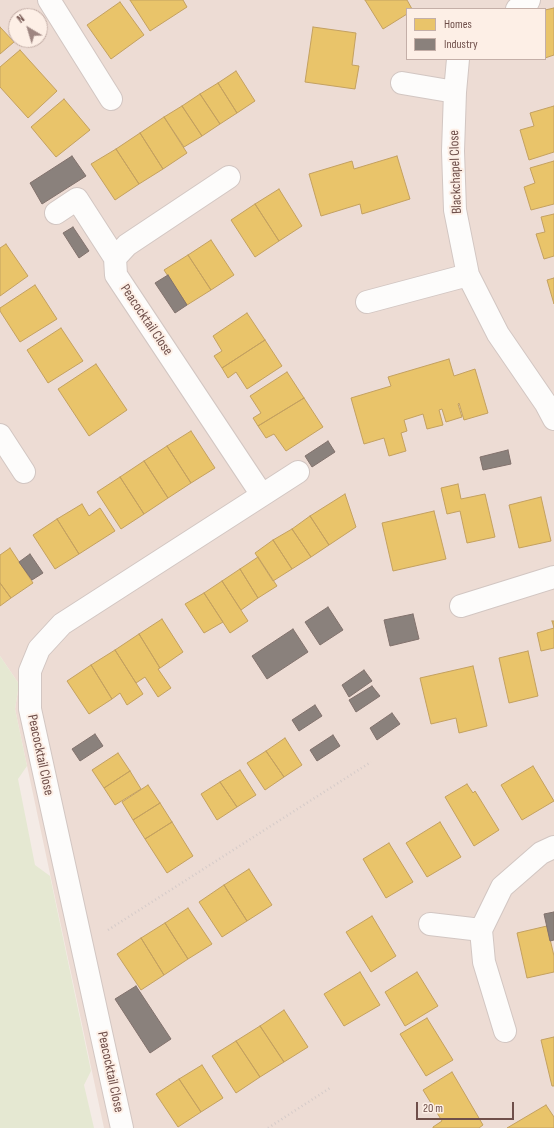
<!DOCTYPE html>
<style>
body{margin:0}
#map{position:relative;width:554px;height:1128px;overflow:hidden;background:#f4ebe6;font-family:"Sofia Sans Condensed",sans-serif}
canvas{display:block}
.legend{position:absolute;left:406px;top:8px;width:140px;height:52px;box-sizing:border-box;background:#fdefe6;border:1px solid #c4afa8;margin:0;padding:5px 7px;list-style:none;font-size:12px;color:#6f4f4a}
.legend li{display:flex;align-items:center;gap:8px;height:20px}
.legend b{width:20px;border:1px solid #c4afa8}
.north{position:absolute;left:8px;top:8px;width:40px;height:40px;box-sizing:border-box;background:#fdefe6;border:1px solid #c4afa8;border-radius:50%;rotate:322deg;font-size:11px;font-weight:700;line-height:16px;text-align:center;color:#6f4f4a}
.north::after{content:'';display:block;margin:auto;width:14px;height:18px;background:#9e8681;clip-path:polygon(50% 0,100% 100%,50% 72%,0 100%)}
.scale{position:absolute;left:416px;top:1102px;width:98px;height:18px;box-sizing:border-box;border:2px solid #6f4f4a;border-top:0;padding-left:5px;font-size:12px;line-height:14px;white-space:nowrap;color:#6f4f4a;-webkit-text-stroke:3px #fdefe6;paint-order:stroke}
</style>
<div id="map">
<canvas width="554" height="1128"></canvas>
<ul class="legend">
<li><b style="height:11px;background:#e9c46a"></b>Homes</li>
<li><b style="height:11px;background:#8a817c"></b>Industry</li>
</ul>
<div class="north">N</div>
<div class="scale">20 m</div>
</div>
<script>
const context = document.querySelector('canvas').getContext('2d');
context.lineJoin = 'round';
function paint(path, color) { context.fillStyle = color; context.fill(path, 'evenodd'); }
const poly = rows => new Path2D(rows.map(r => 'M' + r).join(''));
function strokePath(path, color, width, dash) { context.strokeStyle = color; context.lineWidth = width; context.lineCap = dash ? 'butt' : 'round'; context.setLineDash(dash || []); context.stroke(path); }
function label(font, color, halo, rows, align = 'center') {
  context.font = font + ' "Sofia Sans Condensed",sans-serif'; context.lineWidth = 4; context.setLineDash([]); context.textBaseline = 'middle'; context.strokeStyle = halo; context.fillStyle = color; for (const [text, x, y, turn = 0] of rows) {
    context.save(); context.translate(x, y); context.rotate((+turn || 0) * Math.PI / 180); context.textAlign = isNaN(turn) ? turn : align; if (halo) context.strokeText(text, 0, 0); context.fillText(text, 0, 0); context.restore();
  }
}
const residential = poly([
 [0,0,554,0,554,1128,104,1128,15,709,19,684,0,656],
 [407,9,545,9,545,59,407,59],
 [16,16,40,16,40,40,16,40]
]);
const green = poly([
 [0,656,19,684,15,709,27,766,18,779,35,865,50,876,91,1071,84,1085,94,1128,0,1128]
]);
const homes = poly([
 [130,0,183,0,187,7,150,31,130,0],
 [365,0,407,0,412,9,407,9,407,14,383,29,365,0],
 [120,2,144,35,111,59,87,25,120,2],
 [554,8,554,55,545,58,545,10,554,8],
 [0,27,14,42,0,54,0,27],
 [313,27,356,33,352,65,359,66,355,89,305,82,313,27],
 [20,50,57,91,28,118,0,87,0,67,20,50],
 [236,71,255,101,237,113,218,83,236,71],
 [218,83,237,113,220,124,200,94,218,83],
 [200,94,220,124,202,136,182,106,200,94],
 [64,99,90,130,56,157,31,127,64,99],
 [182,106,202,136,184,147,164,117,182,106],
 [554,106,554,152,529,160,520,130,534,126,530,113,554,106],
 [164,117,187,153,163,169,140,133,164,117],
 [140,133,163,169,139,184,116,149,140,133],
 [116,149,139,184,115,200,91,164,116,149],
 [397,156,410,199,362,214,360,204,321,216,309,174,352,161,354,169,397,156],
 [554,161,554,204,531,210,524,187,535,183,530,168,554,161],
 [279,189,302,226,279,241,255,204,279,189],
 [255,204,279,241,255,257,231,220,255,204],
 [554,214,554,256,544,259,536,234,545,232,541,217,554,214],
 [211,240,234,275,211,290,188,255,211,240],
 [6,244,28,276,0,296,0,248,6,244],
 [188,255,211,290,187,305,164,270,188,255],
 [554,278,554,304,547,280,554,278],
 [35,285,57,319,20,342,0,311,0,308,35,285],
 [247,313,265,340,222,368,214,356,222,351,213,336,247,313],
 [61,328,83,361,48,383,27,350,61,328],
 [265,340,282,366,247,389,236,372,228,378,222,368,265,340],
 [449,359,454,376,475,369,488,413,464,420,459,403,458,404,462,417,446,422,442,409,439,410,443,425,427,429,423,414,404,420,407,431,401,433,406,451,389,456,384,438,364,444,351,398,391,386,388,377,449,359],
 [96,364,127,410,89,436,58,389,96,364],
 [287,372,304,398,258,426,253,418,261,413,250,396,287,372],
 [304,398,323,427,286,451,274,434,266,438,258,426,304,398],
 [191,431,215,468,191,483,167,446,191,431],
 [167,446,191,483,168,498,144,461,167,446],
 [144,461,168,498,144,514,120,477,144,461],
 [120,477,144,514,121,529,97,492,120,477],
 [458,484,461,499,485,494,495,537,467,543,460,511,447,514,441,488,458,484],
 [345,494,356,527,329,545,310,516,345,494],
 [541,497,551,541,519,548,509,505,541,497],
 [82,504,89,516,100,508,115,531,79,554,57,519,82,504],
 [434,511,446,559,393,571,382,523,434,511],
 [310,516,329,545,311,557,292,529,310,516],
 [57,519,79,554,55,569,33,535,57,519],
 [292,529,311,557,292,569,273,540,292,529],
 [273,540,292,569,273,581,255,553,273,540],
 [10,548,33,583,11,598,0,583,0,555,10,548],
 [258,557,277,586,258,598,240,569,258,557],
 [240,569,258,598,241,610,222,581,240,569],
 [222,581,248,621,230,633,204,593,222,581],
 [0,583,11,598,0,606,0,583],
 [204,593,223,622,204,633,185,604,204,593],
 [162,619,183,652,160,668,139,634,162,619],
 [552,621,554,621,554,648,541,651,537,633,554,628,552,621],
 [139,634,160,668,158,669,171,688,158,697,145,677,136,683,115,650,139,634],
 [115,650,143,694,127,705,120,693,112,699,91,665,115,650],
 [528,651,538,696,509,703,499,658,528,651],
 [91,665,112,699,89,714,67,681,91,665],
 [473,666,487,726,459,733,456,718,431,724,420,678,473,666],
 [285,738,302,765,284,777,266,751,285,738],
 [266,751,284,777,265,790,247,763,266,751],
 [118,753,130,771,104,788,92,770,118,753],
 [533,766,554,801,522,820,501,785,533,766],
 [240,770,256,795,237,807,220,782,240,770],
 [130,771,141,789,115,805,104,788,130,771],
 [220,782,237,807,217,820,201,794,220,782],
 [467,784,473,793,475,791,499,830,474,846,445,797,467,784],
 [148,785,160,803,133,820,122,802,148,785],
 [160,803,172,822,145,839,133,820,160,803],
 [172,822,193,856,167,873,145,839,172,822],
 [440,822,461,857,427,877,406,843,440,822],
 [389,843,413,882,386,898,363,859,389,843],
 [249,869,272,905,247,921,224,885,249,869],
 [224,885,247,921,222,937,199,902,224,885],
 [188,908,212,944,188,959,165,923,188,908],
 [372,916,396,956,371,972,346,932,372,916],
 [165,923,188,959,164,975,141,938,165,923],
 [547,926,554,956,554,972,527,978,517,933,547,926],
 [141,938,164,975,141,990,117,954,141,938],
 [360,972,380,1005,344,1026,324,994,360,972],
 [417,972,438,1006,405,1026,385,992,417,972],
 [284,1010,308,1047,284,1062,260,1026,284,1010],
 [427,1018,453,1060,426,1076,400,1034,427,1018],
 [260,1026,284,1062,260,1077,236,1041,260,1026],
 [554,1037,554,1086,552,1086,541,1040,554,1037],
 [236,1041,260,1077,236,1093,212,1056,236,1041],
 [202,1065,223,1098,201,1112,179,1079,202,1065],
 [452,1072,483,1125,479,1128,433,1128,433,1127,442,1121,423,1090,452,1072],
 [179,1079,201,1112,178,1127,156,1094,179,1079],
 [546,1105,554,1117,554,1128,507,1128,546,1105]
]);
const industry = poly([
 [72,156,86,176,42,204,30,183,72,156],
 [73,227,89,251,79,258,63,233,73,227],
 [168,275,187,305,175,313,155,283,168,275],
 [328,441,335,452,312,467,305,456,328,441],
 [508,450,511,464,483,470,480,457,508,450],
 [30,554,43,573,32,580,19,562,30,554],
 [328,607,343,630,320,645,305,622,328,607],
 [413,614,419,639,390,646,384,620,413,614],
 [293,629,308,652,267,679,252,656,293,629],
 [364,670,372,681,349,697,342,685,364,670],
 [372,686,380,696,356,712,349,700,372,686],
 [315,705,322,716,299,731,292,720,315,705],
 [392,713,400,724,377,740,370,728,392,713],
 [95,734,103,746,80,761,72,749,95,734],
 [333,735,340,746,317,761,310,750,333,735],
 [554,912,554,940,550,941,544,914,554,912],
 [136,986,171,1039,150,1053,115,999,136,986]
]);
const path = poly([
 [108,930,371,762],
 [268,1128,330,1088]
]);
const minor = poly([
 [49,0,111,99],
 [517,9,527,4,529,0],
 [458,59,455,92,453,151,455,210,468,275,498,334,546,404,554,419],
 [402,83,455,92],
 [229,177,127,245,115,258,116,275,262,495],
 [56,213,77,199,115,258],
 [367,302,468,275],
 [0,435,24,472],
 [461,606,554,577],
 [430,924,481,930],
 [505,1031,484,962,481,930,502,887,541,853,554,847],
 [122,1128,30,709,30,671,39,649,62,624,298,472]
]);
const streetNames = [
 ["Blackchapel Close",456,172,-92],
 ["Peacocktail Close",146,320,56],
 ["Peacocktail Close",40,755,78],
 ["Peacocktail Close",110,1072,78]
];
paint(residential, '#eddcd4');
paint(green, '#e5e8d2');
paint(homes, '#e9c46a');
strokePath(homes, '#c4a160', 1);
paint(industry, '#8a817c');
strokePath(industry, '#82726d', 1);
strokePath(minor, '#d2c6c2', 24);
strokePath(path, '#d5cbc9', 2.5, [1, 3]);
strokePath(minor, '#fdfcfb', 22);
label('14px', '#6f4f4a', '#fdefe6', streetNames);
</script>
